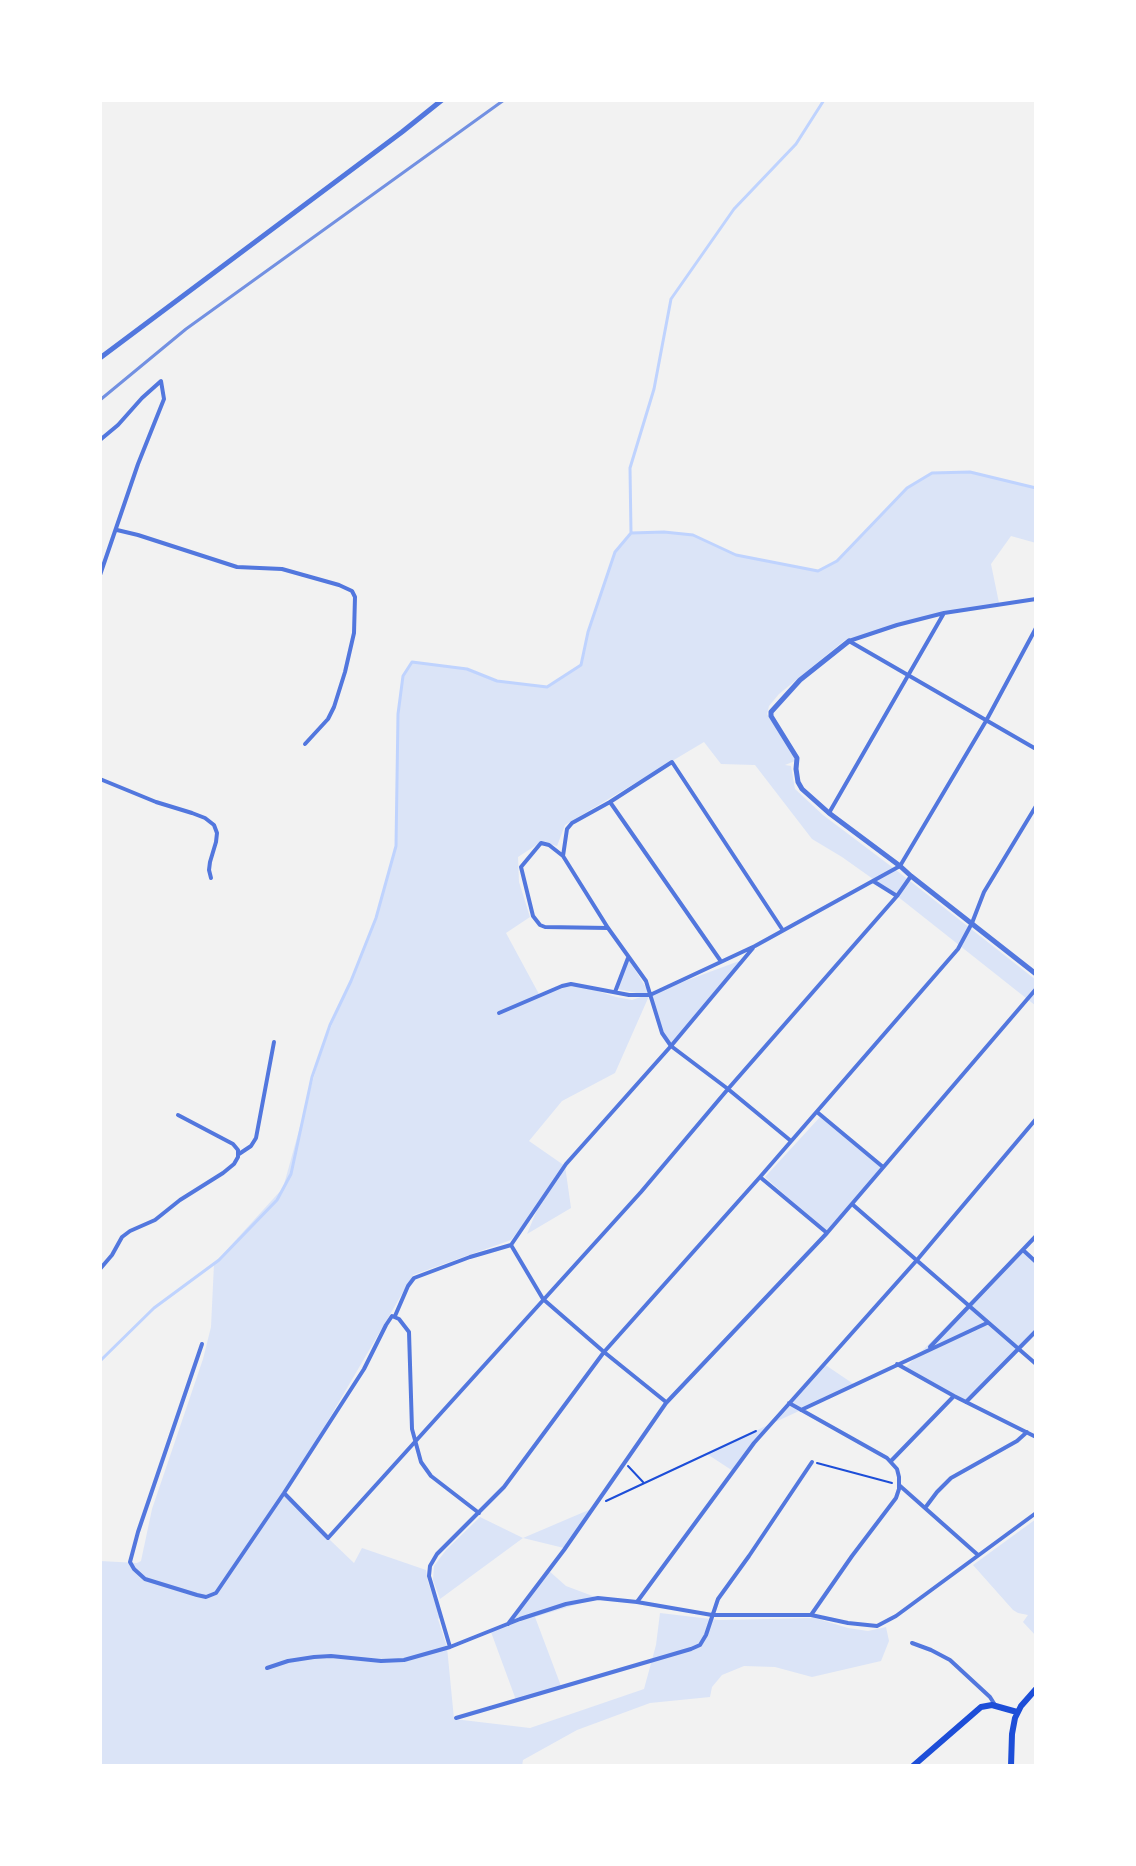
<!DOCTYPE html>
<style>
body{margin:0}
#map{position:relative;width:1136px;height:1866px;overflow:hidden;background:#f2f2f2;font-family:"DM Sans",sans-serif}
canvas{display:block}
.frame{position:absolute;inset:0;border:102px solid #fff;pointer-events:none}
</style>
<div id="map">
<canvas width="1136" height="1866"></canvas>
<div class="frame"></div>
</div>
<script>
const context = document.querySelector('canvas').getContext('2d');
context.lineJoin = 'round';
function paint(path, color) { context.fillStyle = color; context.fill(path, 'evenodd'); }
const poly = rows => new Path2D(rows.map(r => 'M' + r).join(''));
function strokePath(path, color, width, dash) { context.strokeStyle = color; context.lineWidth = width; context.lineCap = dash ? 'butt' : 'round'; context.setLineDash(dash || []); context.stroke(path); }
const green = poly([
 [970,472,1036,488,1036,543,1011,536,991,564,999,603,944,613,845,640,779,694,769,706,767,714,793,753,795,761,785,765,791,766,795,789,823,815,896,870,1036,980,1036,1006,897,896,842,857,812,839,755,765,721,764,704,742,565,825,557,846,541,842,518,857,519,882,530,917,506,933,540,996,562,987,582,986,616,997,632,1000,647,995,617,989,629,960,650,994,742,960,671,1046,662,1033,649,996,615,1073,562,1101,529,1141,565,1166,571,1208,527,1234,539,1205,511,1240,413,1275,284,1496,354,1563,362,1548,426,1570,428,1582,440,1617,438,1619,447,1647,454,1719,530,1728,644,1689,656,1645,660,1613,719,1620,815,1618,848,1628,868,1631,886,1627,889,1641,881,1661,812,1677,775,1667,744,1666,722,1675,712,1687,710,1697,650,1703,577,1730,523,1760,522,1766,100,1766,100,1561,137,1563,141,1561,152,1509,203,1359,211,1327,214,1264,283,1188,321,1051,376,918,396,846,398,714,403,676,412,662,467,669,497,681,547,686,581,665,588,632,615,552,631,533,664,532,693,535,736,555,818,571,837,561,907,488,932,473],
 [820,1117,883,1167,827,1233,765,1177],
 [1022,1250,1036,1262,1036,1332,966,1402,905,1368],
 [824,1364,855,1385,771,1424,733,1471,707,1454,770,1424],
 [591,1509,564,1548,523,1538,440,1599,433,1580,434,1566,446,1550,480,1517,523,1538],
 [1036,1519,1036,1636,1023,1622,1028,1615,1018,1613,1013,1610,973,1565],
 [548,1570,566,1586,598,1598,535,1617,561,1686,516,1700,491,1632,508,1625]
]);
const stream = poly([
 [631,533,630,468,654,389,671,299,734,209,796,144,824,100],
 [100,1361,154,1308,219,1260,277,1200,291,1174,312,1077,330,1025,351,981,376,918,396,846,398,714,403,676,412,662,467,669,497,681,547,687,581,665,588,632,615,552,631,533,664,532,693,535,736,555,818,571,837,561,907,488,932,473,970,472,1036,488]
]);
const path = poly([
 [817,1463,892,1483],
 [628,1466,643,1482],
 [606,1501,756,1431]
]);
const minor = poly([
 [100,440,118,425,142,398,161,381,164,399,138,464,100,575],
 [117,530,138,535,237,567,282,569,339,585,352,591,355,597,354,633,345,672,334,707,328,719,305,744],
 [849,641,1036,749],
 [849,641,897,625,944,613,1036,599],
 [100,779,156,802,192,813,205,818,214,825,217,833,216,842,210,862,209,870,211,878],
 [610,802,720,960],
 [829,813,944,613],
 [563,856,608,928,646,981,662,1033,671,1046,728,1089,791,1141],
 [873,881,897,896],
 [608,928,545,927,540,925,533,916,521,867,541,843,549,845,563,856,567,829,572,823,610,802,672,762,782,929],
 [615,992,628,958],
 [499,1013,562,986,571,984,629,995,650,995,755,946,900,866,986,721,1036,628],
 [817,1112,883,1167],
 [239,1154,251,1146,256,1138,274,1042],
 [760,1177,827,1233],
 [852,1204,1036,1364],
 [1023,1250,1036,1262],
 [100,1269,112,1255,122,1237,130,1231,155,1220,180,1200,223,1173,234,1164,238,1157,238,1150,233,1144,178,1115],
 [395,1316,408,1286,414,1278,470,1257,511,1245],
 [202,1344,138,1532,130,1562,134,1569,145,1579,197,1595,206,1597,216,1593,284,1493,364,1369,386,1325,392,1316,399,1319,409,1332,412,1429,421,1462,431,1476,479,1513],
 [930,1347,1036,1236],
 [897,1364,954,1396,1036,1437],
 [666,1402,604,1352,543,1299,511,1245,566,1164,671,1046,753,948],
 [966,1402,1036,1331],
 [789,1403,887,1458,897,1469,899,1477,899,1489,896,1498,852,1556,811,1615],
 [801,1410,987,1323],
 [891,1461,954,1396],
 [899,1485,978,1555],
 [284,1493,328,1538,641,1192,728,1089,897,896,911,876],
 [925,1508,937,1492,951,1478,1017,1441,1027,1432],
 [637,1602,754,1443,917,1260,1036,1119],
 [508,1624,564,1550,666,1403,827,1233,1036,989],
 [912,1643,931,1650,950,1660,990,1697,995,1705],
 [450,1647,429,1576,430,1566,437,1554,504,1487,604,1352,760,1177,958,949,972,923,984,892,1036,806],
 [267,1668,288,1661,314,1657,331,1656,381,1661,404,1660,450,1647,520,1619,566,1604,598,1598,637,1602,712,1615,811,1615,848,1623,877,1626,896,1616,1036,1513],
 [456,1718,691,1649,700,1645,706,1635,718,1599,749,1556,812,1462]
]);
const tertiary = poly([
 [100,358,402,132,442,100],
 [849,641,800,680,771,712,771,716,797,758,796,769,798,782,802,789,829,813,900,866,911,876,1036,974]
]);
const secondary = poly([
 [913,1766,981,1707,992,1705,1017,1712],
 [1011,1766,1012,1734,1015,1718,1021,1706,1036,1689]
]);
const rail = poly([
 [100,400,186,329,504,100]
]);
paint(green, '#dbe4f7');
strokePath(stream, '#bfd3fe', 3);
strokePath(path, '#1d4ed8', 2);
strokePath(minor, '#5277de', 4);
strokePath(tertiary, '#5277de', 5);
strokePath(secondary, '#1d4ed8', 6);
strokePath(rail, '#7290e2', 3);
</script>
